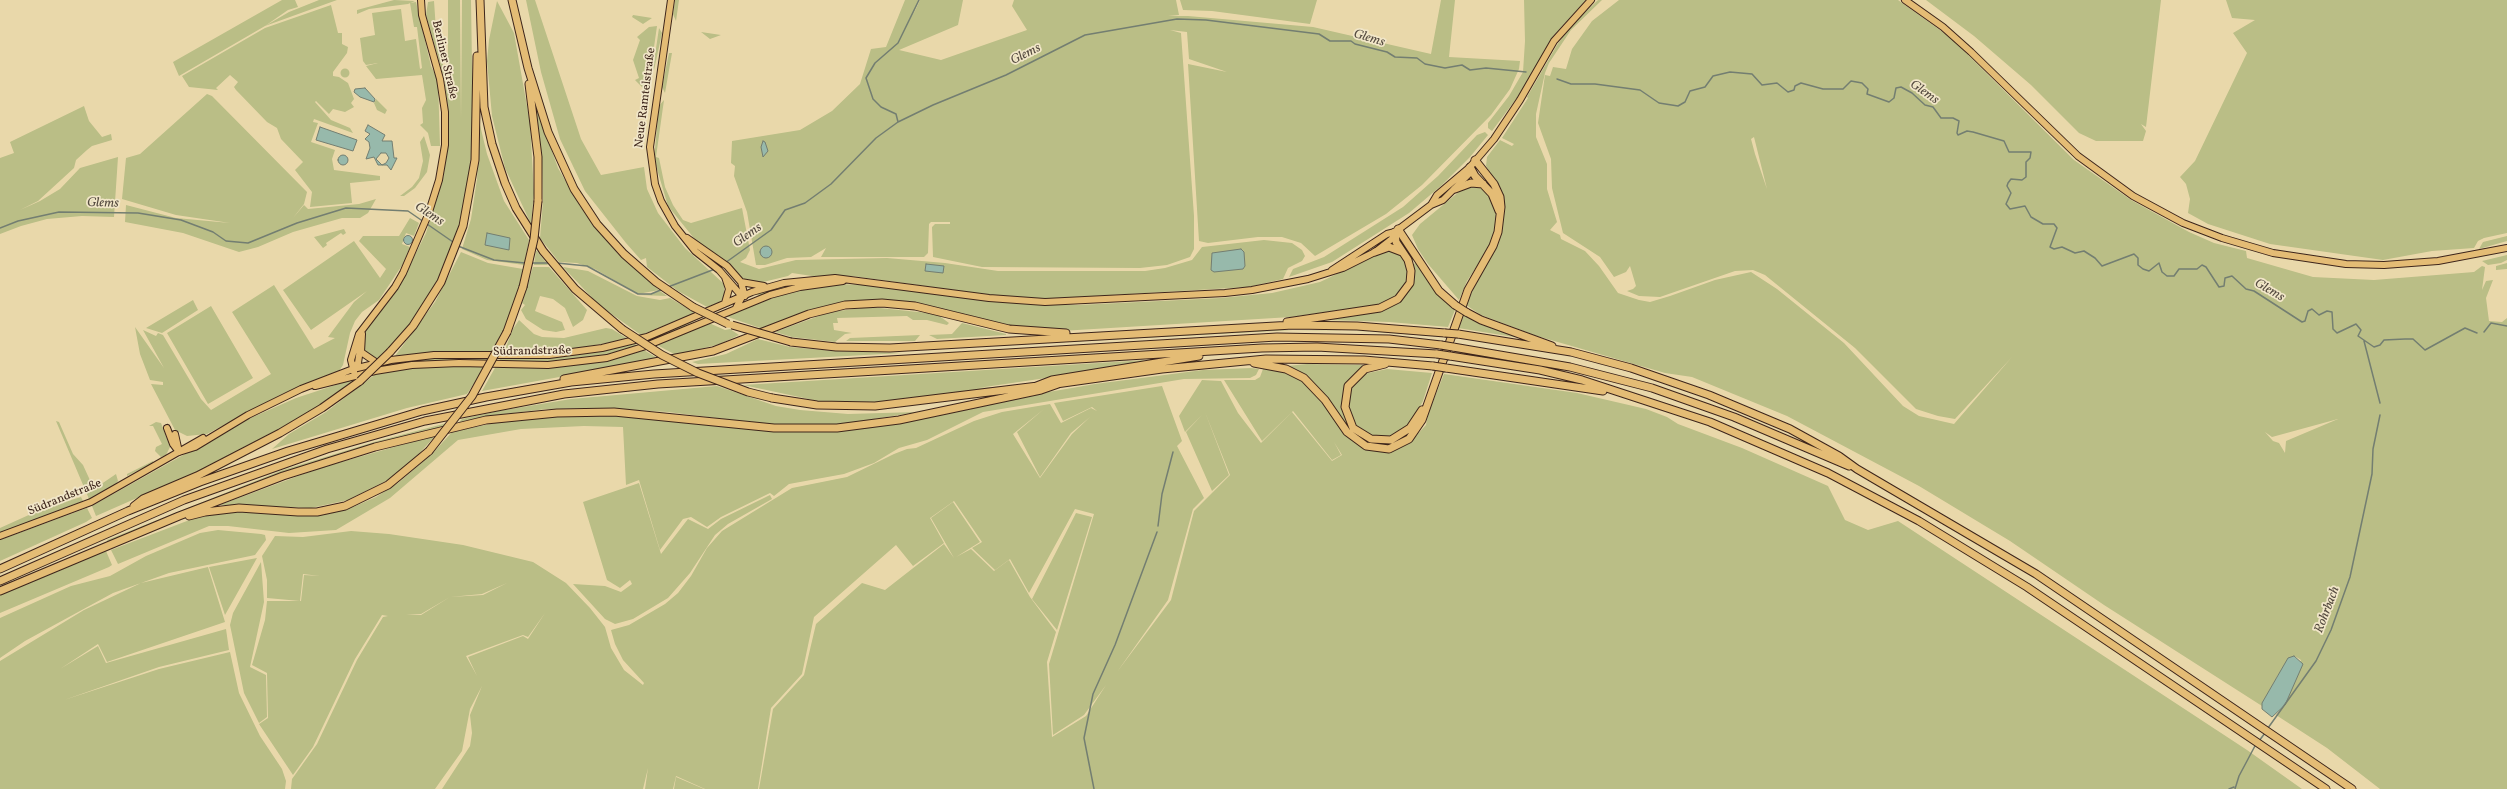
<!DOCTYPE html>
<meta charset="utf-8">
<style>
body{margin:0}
canvas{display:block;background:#e9d8aa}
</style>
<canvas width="2507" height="789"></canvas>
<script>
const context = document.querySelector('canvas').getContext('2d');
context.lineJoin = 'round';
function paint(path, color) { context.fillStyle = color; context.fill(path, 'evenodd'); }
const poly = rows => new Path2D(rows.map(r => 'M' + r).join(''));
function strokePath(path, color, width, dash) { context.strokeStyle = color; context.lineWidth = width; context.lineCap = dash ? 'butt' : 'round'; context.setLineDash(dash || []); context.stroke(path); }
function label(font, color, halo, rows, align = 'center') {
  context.font = font + ' Vollkorn,serif'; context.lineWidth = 3.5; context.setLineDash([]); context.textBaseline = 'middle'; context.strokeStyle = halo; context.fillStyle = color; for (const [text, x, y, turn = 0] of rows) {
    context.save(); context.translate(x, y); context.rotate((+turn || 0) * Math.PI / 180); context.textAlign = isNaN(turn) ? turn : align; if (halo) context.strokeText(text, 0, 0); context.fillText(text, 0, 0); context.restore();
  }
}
const green = poly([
 [282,0,295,0,298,7,288,10,265,26,179,76,173,62],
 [319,0,337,0,265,26,289,12],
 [394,0,415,1,408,4,369,9,357,14,357,10],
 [448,0,460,0,461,120,462,0,471,0,473,131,469,189,464,214,448,259,435,285,411,324,378,360,365,353,362,343,363,335,367,325,407,271,426,233,444,175,448,108,444,78,426,15,428,2,434,1,436,30,444,69,448,70],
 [526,0,535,0,581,139,601,175,644,167,647,189,658,213,685,248,724,284,724,298,720,302,707,307,678,291,647,267,646,258,641,260,626,243,585,191,560,139,541,72],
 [675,0,679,0,676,21,673,14],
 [905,0,919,0,913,15,920,0,963,0,958,25,899,50,941,60,1027,30,1012,6,1014,0,1176,0,1179,15,1168,16,1188,16,1313,27,1431,54,1441,0,1455,0,1449,57,1520,61,1519,69,1510,89,1491,115,1422,185,1386,214,1315,256,1301,243,1282,237,1258,237,1208,243,1199,241,1188,64,1227,72,1189,59,1187,32,1170,30,1181,33,1194,216,1194,249,1190,257,1167,265,1140,268,982,267,933,257,932,227,935,224,950,224,950,222,931,222,929,224,928,253,924,257,821,257,826,248,811,257,787,258,765,265,756,265,747,212,734,176,735,166,731,163,732,141,800,130,832,111,860,84,871,49,886,47],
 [1180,0,1317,0,1310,24,1212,11,1183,10],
 [1524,0,1586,0,1554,35,1519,95,1492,131,1488,128,1488,123,1509,96,1523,72,1525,41],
 [1598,0,1602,0,1571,30,1549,63,1545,73,1536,114,1536,137,1547,164,1547,189,1557,222,1550,230,1560,235,1561,239,1585,251,1599,266,1618,293,1639,300,1650,302,1670,296,1715,280,1751,272,1777,289,1844,343,1903,406,1919,416,1954,424,2012,357,1955,419,1938,416,1916,409,1855,348,1765,275,1753,270,1735,271,1660,297,1639,296,1627,291,1633,289,1636,286,1630,266,1626,272,1614,277,1600,257,1563,233,1552,188,1551,159,1538,123,1545,75,1550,76,1553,67,1566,69,1572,49,1592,21,1619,0,1898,0,1951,38,2074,160,2131,200,2189,232,2214,243,2246,251,2247,258,2313,277,2374,280,2474,272,2482,266,2485,267,2482,290,2486,281,2493,280,2486,298,2489,321,2502,322,2507,318,2507,789,2380,789,2327,748,2276,715,2285,705,2301,660,2298,658,2294,656,2278,675,2262,706,2104,605,2010,541,1919,486,1787,416,1692,377,1665,373,1537,336,1481,315,1466,305,1479,277,1496,248,1503,226,1503,194,1486,166,1487,157,1500,140,1512,146,1514,144,1502,138,1528,98,1527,97,1557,45,1570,27],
 [1754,137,1767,189,1755,154,1751,139],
 [2338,419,2286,441,2285,453,2279,443,2273,441,2265,432,2272,437],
 [1926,0,2161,0,2146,127,2141,124,2146,131,2143,141,2096,141,2079,133,2031,85,1974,36],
 [2226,0,2507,0,2507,233,2484,238,2478,241,2474,248,2432,251,2383,260,2270,244,2208,224,2188,213,2190,199,2186,184,2180,177,2195,161,2247,53,2233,33,2255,20,2232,18],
 [497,1,514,33,530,123,534,193,531,224,505,168,492,116,487,61,489,40],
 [416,2,431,66,438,80,440,146,431,146,428,133,420,125,423,123,422,108,426,100,422,75,376,79,366,66,378,63,366,65,363,61,360,38,375,35,372,13,401,9,405,41,416,39,420,69,422,68,417,27,414,27,410,3],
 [331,5,338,33,342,33,342,44,348,47,347,53,333,72,333,76,339,77,348,83,354,99,351,103,354,107,345,112,333,109,329,114,316,101,315,102,331,120,350,128,353,133,314,119,313,122,318,123,311,142,335,150,332,159,334,170,380,176,380,180,350,183,352,203,310,207,312,192,295,170,303,162,281,139,277,128,267,122,236,90,234,87,238,82,230,75,216,88,218,90,189,87,182,76,265,28],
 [633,15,652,18,643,24,632,17],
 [657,26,648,89,644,89,635,80,639,78,633,60,640,40,637,37,649,27],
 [659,28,662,33,654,70,653,69],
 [701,32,721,35,710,39],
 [669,53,672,53,665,93,662,87],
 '340.5 73a4.5 4.5 0 1 1 9 0a4.5 4.5 0 1 1-9 0Z',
 [207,94,212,96,307,192,304,204,293,218,304,205,308,209,359,204,376,199,368,213,360,218,342,218,293,232,258,247,239,252,183,233,125,222,126,205,176,218,230,223,176,215,122,199,126,158,140,154],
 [376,99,387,110,385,114,377,110,374,103],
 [664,100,656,157,659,158,665,187,673,205,683,220,691,223,742,208,750,250,746,258,740,262,759,269,796,260,887,258,945,263,998,271,1145,271,1165,268,1192,260,1202,247,1264,240,1292,243,1302,250,1305,256,1302,261,1288,268,1283,279,1248,287,1043,299,999,296,852,276,812,276,792,273,788,276,759,283,745,281,727,263,697,242,668,206,654,159,659,106],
 [535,104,558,168,580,206,618,254,659,290,638,294,595,269,577,263,559,262,540,238,543,201,542,161],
 [84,106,89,121,102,137,111,134,112,140,92,146,87,150,76,160,74,168,38,201,20,210,40,201,60,189,80,168,118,157,114,217,82,216,47,219,21,226,0,234,0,158,14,153,10,142],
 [480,125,487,154,504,201,529,240,524,265,487,260,462,249,471,219,477,179],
 [1485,132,1488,135,1470,157,1442,185,1409,213,1332,262,1289,277,1293,269,1324,257,1403,207,1438,176,1477,135],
 [424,136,430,155,427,172,415,188,404,196,400,196,412,187,419,178,423,161,420,142],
 [1466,186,1482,187,1494,202,1497,216,1494,234,1488,249,1467,281,1459,300,1428,264,1418,249,1412,235,1420,224],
 [410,218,419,223,414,236,406,233,402,244,410,247,403,264,379,300,362,312,355,321,350,333,343,365,339,371,282,394,207,434,187,436,175,430,151,384,163,385,163,382,150,380,140,354,135,327,164,368,143,330,156,336,158,333,163,335,201,399,211,410,271,374,232,312,274,285,314,349,335,338,328,337,354,302,367,291,311,330,283,290,354,241,380,278,386,269,359,241,363,236,399,236],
 [344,229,346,233,343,235,341,233,326,243,327,245,323,248,314,237],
 [2507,236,2507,241,2479,249,2483,242],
 [1387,250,1403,255,1407,264,1408,279,1401,293,1382,304,1291,317,1061,331,1023,329,893,301,800,314,763,329,725,316,782,293,833,284,868,285,996,302,1043,304,1078,305,1221,298,1272,293,1320,282],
 [536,251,537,251,548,265,534,265],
 [461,252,488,263,523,269,520,286,506,327,493,352,433,352,395,356,435,302],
 [2507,255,2507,260,2501,263,2488,265,2482,261],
 [1416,262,1437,293,1455,310,1448,327,1389,322,1328,320,1374,312,1401,300,1408,291,1413,265],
 [2507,263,2507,269,2496,270,2496,266],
 [533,267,549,267,587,310,583,320,573,327,565,308,553,299,540,296,535,311,562,322,565,330,556,332,543,330,526,319,521,310,525,305,522,303],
 [563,267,588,271,637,296,660,300,670,298,695,313,641,335,599,305],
 [796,283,796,286,758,296,757,293],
 [660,291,667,296,638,295,651,294],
 [193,300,198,310,162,333,146,328],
 [211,306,253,378,208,404,167,333],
 [870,307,928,313,938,315,949,323,947,325,927,320,913,320,907,316,837,318,838,323,833,323,834,330,852,333,845,334,835,342,792,337,775,332,830,312],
 [1463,315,1514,336,1514,337,1458,328],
 [702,317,679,329,648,340,670,331],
 [519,320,534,334,542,337,564,338,606,328,612,329,628,339,562,351,504,352,513,329],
 [709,323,725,330,730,329,739,335,720,344,676,355,657,345],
 [962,323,1006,334,1006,335,937,339,929,335,952,334],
 [1270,330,1317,330,1395,332,1443,337,1365,331,1293,330,990,346],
 [920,335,915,341,846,341,850,338],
 [758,339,790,347,834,351,903,353,698,364,692,362,726,354],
 [635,344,640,348,609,355,547,363,498,363,501,357,561,357],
 [642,349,659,359,482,391,496,366,552,366],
 [426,359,459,358,490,359,488,361,442,360,386,365,388,363],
 [1147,360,1087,372,978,388,1007,386,879,402,818,401,743,385],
 [1307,364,1367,365,1349,380,1344,390,1342,409,1347,424,1359,437,1375,443,1391,443,1409,435,1399,442,1386,446,1367,443,1354,435,1315,384,1287,366],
 [486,365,467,394,407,408,272,449,289,434,326,412,377,373,413,367],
 [1251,368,1259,369,1256,375,1250,378,1184,379,983,412,927,440,899,448,874,463,844,474,789,484,774,496,770,493,721,517,707,527,691,517,683,519,660,550,639,480,626,485,623,427,584,426,521,429,458,440,390,498,336,530,289,533,228,526,209,526,118,564,111,550,200,516,239,512,308,516,353,507,376,497,398,483,432,454,452,432,504,421,546,417,625,416,776,431,823,431,1095,384,1203,370],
 [1263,369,1284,371,1302,381,1319,397,1353,441,1373,451,1395,450,1414,438,1426,425,1428,414,1444,374,1577,393,1646,409,1667,417,1678,424,1742,448,1828,486,1845,520,1868,530,1898,521,2247,750,2302,789,759,789,773,709,804,675,816,624,862,583,885,590,944,544,954,558,931,518,953,502,980,542,956,557,971,549,994,571,1009,560,1030,597,1056,632,1047,662,1052,737,1086,716,1106,685,1084,715,1053,735,1049,664,1094,514,1075,509,1029,593,1010,559,995,570,972,548,982,542,954,501,930,518,944,543,913,566,896,545,814,617,802,674,771,708,758,789,705,789,676,776,673,789,645,789,648,768,643,789,442,789,470,746,472,733,470,715,482,686,470,709,462,751,435,789,291,789,292,779,317,744,357,660,383,617,388,616,382,615,355,659,313,747,293,775,259,724,268,718,267,673,252,665,265,620,267,601,301,601,304,575,320,576,303,574,300,601,267,598,267,580,262,556,275,536,303,537,351,531,389,534,463,545,533,562,566,583,590,608,605,627,611,648,624,670,643,685,644,683,623,660,615,644,611,630,629,625,665,604,678,593,691,576,707,548,722,531,792,488,847,477,894,454,907,449,916,448,974,421,1002,412,1050,404,1061,423,1091,408,1097,411,1092,407,1063,421,1054,403,1162,386,1182,441,1177,446,1204,498,1193,509,1168,600,1117,672,1171,600,1194,511,1230,475,1205,412,1229,475,1212,491,1186,432,1202,415,1185,432,1179,416,1202,380,1221,381,1238,413,1261,443,1292,412,1332,461,1342,455,1334,442,1341,455,1332,460,1293,411,1262,441,1224,380,1255,380,1260,377],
 [1044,409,1017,432,1040,477,1071,433,1090,417,1072,434,1040,478,1013,434],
 [507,583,483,595,450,597,421,615,406,615,421,614,450,597,482,594],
 [545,613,528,639,523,636,468,657,477,676,466,656,523,635,528,637],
 [1387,369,1432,373,1423,401,1412,422,1390,438,1369,436,1355,425,1348,409,1349,392,1353,383,1364,374],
 [360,377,328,402,228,458,96,516,92,506,244,421,296,398],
 [717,386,776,406,800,410,848,414,917,412,844,424,811,426,772,425,668,412,601,408,546,409,489,416,459,422,462,419,499,411,571,399],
 [56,421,59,422,73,454,83,465,94,489,116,474,118,481,116,484,89,499],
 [156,422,161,423,170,447,166,455,161,457,155,451,156,447,162,444,153,426,149,426],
 [447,423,445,426,349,451,284,473,108,542,107,540,283,470,374,442],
 [436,435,417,456,390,479,348,500,311,508,220,505,317,469],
 [153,461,153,463,127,476,127,474],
 [639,483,661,554,688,519,708,529,721,519,770,495,772,499,728,524,715,535,690,573,668,598,633,619,615,624,605,619,573,584,605,586,621,592,632,584,630,580,620,588,607,580,583,502],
 [81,497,83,501,0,533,0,528,42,509],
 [87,508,92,518,86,522,0,561,0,540],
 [1076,513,1092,517,1057,630,1032,599],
 [218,530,261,534,265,535,266,540,255,555,169,573,113,593,25,641,0,658,0,618,71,586,110,576,146,556,200,533],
 [106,551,112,565,109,567,0,613,0,595],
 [257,558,225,615,209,567],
 [261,562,264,602,250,667,266,675,267,717,259,723,244,693,230,625,233,613],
 [208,567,225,622,107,662,98,644,60,669,98,646,106,663,226,629,229,650,159,667,64,700,159,669,230,652,239,693,260,736,282,769,286,781,285,789,0,789,0,661,84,610,141,583],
 [676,777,704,789,674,789]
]);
const water = poly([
 [365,88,375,99,374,102,360,97,354,92,355,89,365,88],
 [368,125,385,135,382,141,392,141,394,158,397,158,391,170,387,165,378,165,374,157,366,159,370,148,369,142,365,139,370,134,365,131,368,125],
 [381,153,386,153,389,158,386,163,382,165,376,159,381,153],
 [320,127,357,140,353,151,316,140,320,127],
 [763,141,765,142,768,151,763,157,761,147,763,141],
 '338 160a5 5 0 1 1 10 0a5 5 0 1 1-10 0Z',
 [487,233,510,238,509,250,485,245,487,233],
 '403.5 240a4.5 4.5 0 1 1 9 0a4.5 4.5 0 1 1-9 0Z',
 '760 252a6 6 0 1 1 12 0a6 6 0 1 1-12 0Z',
 [1241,249,1244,252,1245,266,1243,269,1214,272,1211,270,1212,253,1241,249],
 [926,264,944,266,943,273,925,271,926,264],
 [2294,656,2303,664,2285,705,2272,717,2262,709,2262,703,2288,658,2294,656]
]);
const pier = poly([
 [2261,717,2271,724,2259,743,2248,737]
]);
const stream = poly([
 [1557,79,1571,84,1595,84,1640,90,1659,103,1678,106,1685,102,1690,91,1705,87,1713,76,1730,72,1752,74,1762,85,1777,83,1788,92,1794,90,1795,86,1801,83,1823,89,1843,89,1851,81,1862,83,1868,89,1867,94,1889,102,1894,98,1896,88,1901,87,1912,93,1925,105,1933,107,1941,118,1953,118,1959,121,1957,133,1958,135,1967,131,1973,132,2004,141,2009,152,2031,152,2030,158,2026,162,2026,177,2022,180,2011,179,2008,183,2007,186,2011,193,2006,204,2010,209,2025,206,2031,217,2043,224,2054,224,2057,228,2050,247,2054,249,2062,247,2075,253,2084,251,2095,258,2102,266,2134,254,2138,258,2138,265,2143,269,2149,271,2159,263,2162,272,2167,276,2174,276,2179,269,2197,269,2202,265,2206,267,2219,287,2224,286,2225,278,2232,276,2246,289,2254,291,2302,322,2305,321,2308,311,2312,309,2319,315,2327,311,2332,312,2333,329,2337,333,2356,324,2361,330,2358,336,2374,347,2380,345,2384,340,2405,339,2413,339,2425,350,2465,328,2477,333],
 [898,122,896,114,881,107,873,99,866,78,875,63,898,43,919,0],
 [427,224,453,242],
 [0,228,18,221,59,212,138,213,181,220,213,232,226,241,248,243,297,223,346,208,408,211,424,222],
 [458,246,494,260,525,263],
 [531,263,549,263],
 [557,263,587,266,638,294,651,294,663,289],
 [725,263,771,230,785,210,805,203,831,184,876,138,898,122,933,105,1006,75,1085,35,1177,19,1206,20,1319,34,1330,41,1351,41,1355,44,1387,52,1395,57,1417,58,1425,64,1445,68,1462,65,1470,70,1486,68,1526,72],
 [668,287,715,269],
 [2484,332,2491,323,2507,326],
 [2364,341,2380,403],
 [1158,526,1162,494,1173,452],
 [2268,728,2316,661,2331,630,2350,577,2372,474,2373,449,2380,415],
 [2259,741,2265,733],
 [1094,789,1084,738,1093,694,1115,645,1157,532],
 [2229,789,2234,787],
 [2235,789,2239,776,2256,744]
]);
const major = poly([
 [671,0,650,147,655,184,661,201,675,226,695,251,719,270,739,293,745,296],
 [1905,0,1943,27,1971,52,2078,156,2133,196,2183,223,2222,238,2273,253,2346,264,2384,265,2438,261,2507,248],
 [1431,205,1437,195,1470,167,1494,139,1520,100,1554,41,1591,0],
 [687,238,727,266,741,282,744,293,736,308],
 [1332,270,1387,234,1395,232,1431,205,1443,200,1469,174,1470,167],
 [725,277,729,289,725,303],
 [741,282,764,286],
 [362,334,361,352,377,363],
 [353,369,358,363,360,349],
 [354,372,351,360,359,334,395,287,403,273,428,215,439,180,445,145,445,112,440,79,422,15,421,0],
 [315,386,375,371,412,365,459,363,548,365,607,358,646,346,770,295,800,287,843,281],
 [167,428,173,444,179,452],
 [175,434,179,452],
 [179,452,195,447,248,415,301,389,353,369,391,360,434,355,549,355,602,348,647,337,752,292,784,283,835,278,989,298,1045,302,1225,293,1252,290,1308,279,1343,268,1375,252,1393,238,1395,232],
 [0,536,91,502,203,438]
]);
const highway = poly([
 [480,0,484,107,492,144,505,183,516,208,543,251,575,289,622,329],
 [512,0,528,68,548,132,574,189,597,224,624,254,656,282,693,307],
 [529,84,538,157,538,201],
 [1470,167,1475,176,1492,194,1499,211],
 [1455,189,1471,183,1483,184],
 [1398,229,1439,291,1455,305],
 [1375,252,1389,247,1402,252],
 [1466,312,1481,320,1552,346],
 [1287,322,1380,308,1398,299,1410,283,1411,271,1408,260,1396,242,1395,232],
 [507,332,523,287],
 [1458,334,1571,352,1631,368,1709,395,1790,429,1839,456,1857,469,2036,574,2352,789],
 [791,342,836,347,890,348,1293,325,1357,326,1445,333],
 [1453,347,1570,367,1652,388,1734,417,1849,466],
 [390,352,413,326,441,282,463,226,475,160,477,56],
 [1450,356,1540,370,1582,380,1710,422,1828,473,1919,521,2027,587,2326,789],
 [1254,363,1286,369,1304,378,1325,400,1347,432,1366,446,1389,449,1409,439,1422,420,1468,290,1493,246,1498,232,1501,207,1500,197,1494,184,1475,160],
 [1385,364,1365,369,1348,386,1345,407,1353,428,1371,439,1391,440,1410,428,1422,410],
 [1446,368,1603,391],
 [564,379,713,351,809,314,845,305,882,303,915,306,1009,329,1066,333],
 [1056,384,1162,369,1266,359,1364,360,1433,366],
 [1034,387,1052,380,1199,356],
 [772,398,817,405,875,406,1038,386],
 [134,506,143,499,197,476,280,433,322,408,360,381],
 [189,516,205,512,239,508,298,512,317,512,345,506,388,485,429,451],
 [0,569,128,511,200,482,288,451,422,411,486,397,571,382,654,374,1277,337,1389,339,1441,345],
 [0,581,184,500,327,449,425,421,564,394,658,384,1262,348,1317,347,1437,354],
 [0,591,179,516,283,476,375,447,486,420,557,413,614,412,774,428,837,428,899,420,1041,390,1061,383]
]);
const highwayBridge = poly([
 [523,287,534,239,538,201],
 [1455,305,1466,312],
 [693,307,728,324],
 [732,325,791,342],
 [622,329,662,355,698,373,748,392,772,398],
 [1445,333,1458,334],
 [1441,345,1453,347],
 [1437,354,1450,356],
 [1433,366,1446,368],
 [360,381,390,352],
 [429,451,472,396,507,332]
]);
const streetNames = [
 ["Berliner Straße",444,60,77],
 ["Neue Ramtelstraße",646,98,-83],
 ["Südrandstraße",532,352,-1],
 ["Südrandstraße",65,498,-22]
];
const waterNames = [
 ["Glems",1369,39,17],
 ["Glems",1026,55,-27],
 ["Glems",1924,93,35],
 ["Glems",103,204,1],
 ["Glems",429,215,33],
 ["Glems",748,236,-36],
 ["Glems",2269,291,30],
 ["Rohrbach",2328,610,-69]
];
paint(green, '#babe86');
paint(water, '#97b9ab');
strokePath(water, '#737e71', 1);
paint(pier, '#e9d8aa');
strokePath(stream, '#737e71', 1.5);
strokePath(major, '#3d251b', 8);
strokePath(highway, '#3d251b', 9);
strokePath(major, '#e4bc75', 6);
strokePath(highway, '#e4bc75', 7);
strokePath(highwayBridge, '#3d251b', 9, []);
strokePath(highwayBridge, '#e4bc75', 7);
label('12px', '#3d251b', '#f1e6c8', streetNames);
label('italic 13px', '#544a3f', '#f1e6c8', waterNames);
</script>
